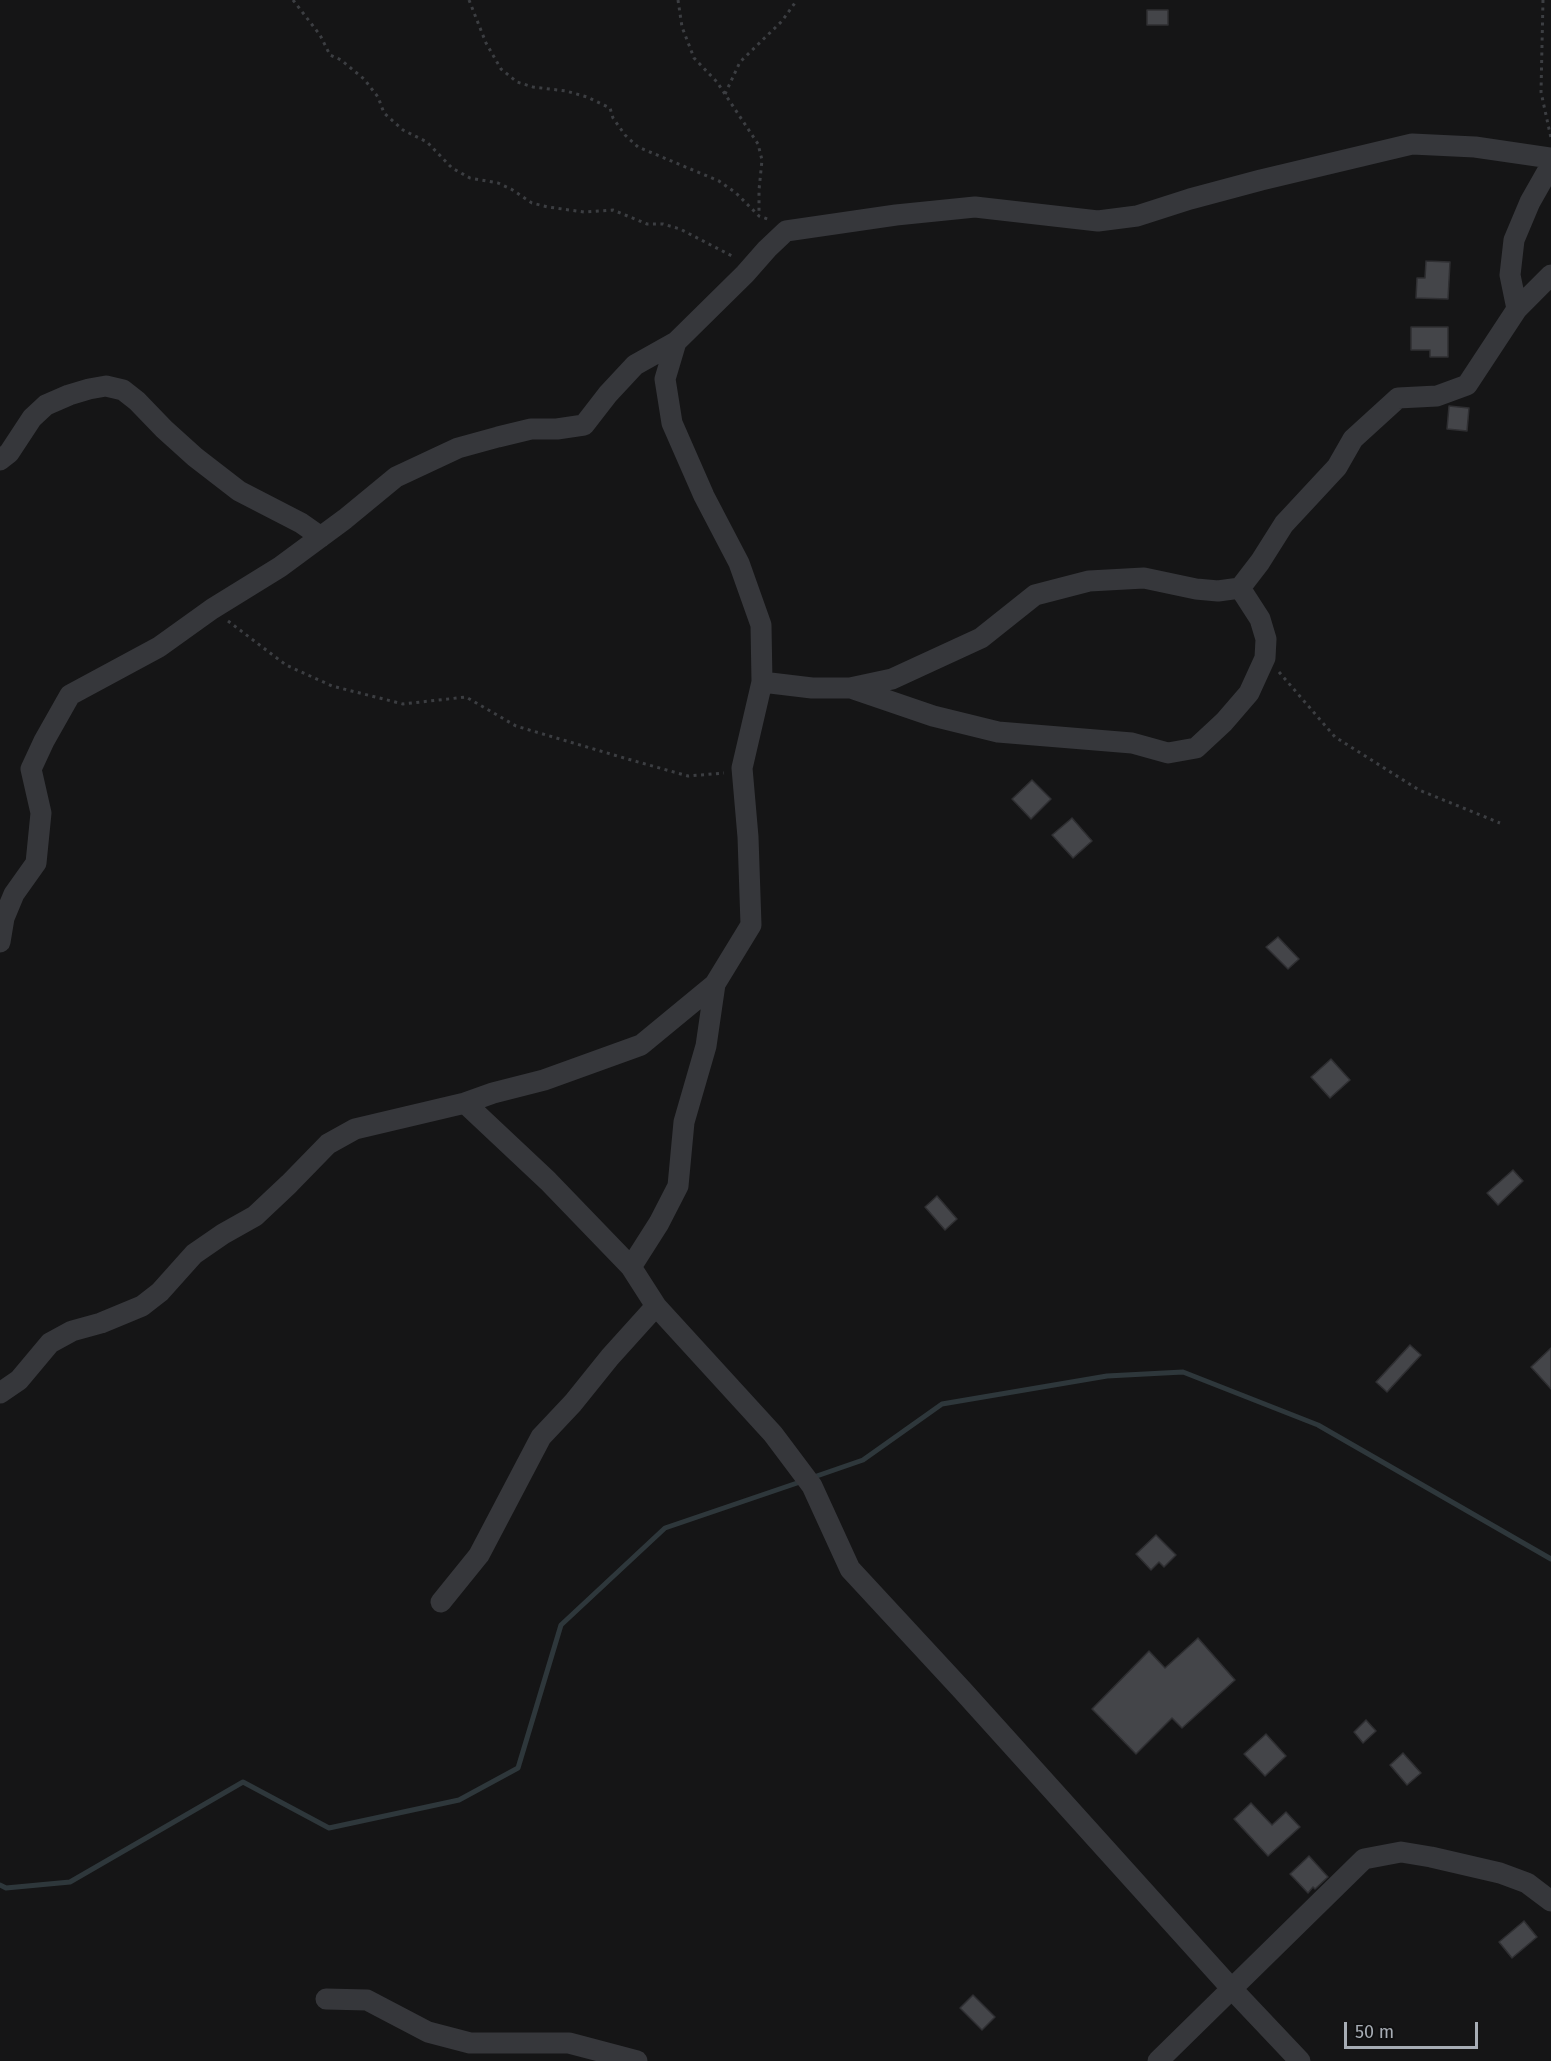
<!DOCTYPE html>
<style>
body{margin:0}
#map{position:relative;width:1551px;height:2061px;overflow:hidden;background:#151516;font-family:"Fira Sans",sans-serif}
canvas{display:block}
.scale{position:absolute;left:1344px;top:2022px;width:134px;height:27px;box-sizing:border-box;border:3px solid #a7adb5;border-top:0;padding-left:8px;font-size:18px;line-height:21px;white-space:nowrap;color:#a7adb5;-webkit-text-stroke:4px #101011;paint-order:stroke}
</style>
<div id="map">
<canvas width="1551" height="2061"></canvas>
<div class="scale">50 m</div>
</div>
<script>
const context = document.querySelector('canvas').getContext('2d');
context.lineJoin = 'round';
const poly = rows => new Path2D(rows.map(r => 'M' + r).join(''));
function strokePath(path, color, width, dash) { context.strokeStyle = color; context.lineWidth = width; context.lineCap = dash ? 'butt' : 'round'; context.setLineDash(dash || []); context.stroke(path); }
function paint(path, color) { context.fillStyle = color; context.fill(path, 'evenodd'); }
const stream = poly([
 [811,1478,863,1460,942,1404,1107,1376,1183,1372,1318,1425,1551,1559],
 [0,1885,6,1888,70,1882,243,1782,329,1828,459,1800,518,1768,561,1625,665,1528,803,1481]
]);
const building = poly([
 [1147,10,1168,10,1168,25,1147,25,1147,10],
 [1426,261,1450,262,1448,299,1416,298,1417,278,1425,278,1426,261],
 [1411,327,1448,327,1448,357,1430,357,1430,350,1411,350,1411,327],
 [1449,406,1469,408,1467,431,1447,429,1449,406],
 [1032,780,1051,799,1031,819,1012,799,1032,780],
 [1072,818,1092,841,1073,858,1052,835,1072,818],
 [1278,937,1299,959,1288,969,1266,947,1278,937],
 [1331,1059,1350,1080,1330,1098,1311,1077,1331,1059],
 [1513,1170,1523,1181,1498,1205,1487,1193,1513,1170],
 [937,1196,957,1219,945,1230,925,1207,937,1196],
 [1410,1345,1421,1355,1387,1392,1376,1382,1410,1345],
 [1551,1348,1551,1389,1531,1367,1551,1348],
 [1156,1535,1176,1555,1164,1567,1159,1562,1151,1570,1136,1554,1156,1535],
 [1198,1638,1235,1680,1182,1728,1172,1718,1136,1754,1092,1709,1149,1651,1165,1668,1198,1638],
 [1366,1720,1376,1731,1363,1743,1354,1732,1366,1720],
 [1266,1734,1286,1756,1265,1776,1244,1754,1266,1734],
 [1403,1753,1421,1773,1407,1785,1390,1765,1403,1753],
 [1251,1803,1272,1825,1286,1812,1300,1827,1268,1856,1234,1819,1251,1803],
 [1309,1856,1328,1877,1315,1889,1313,1887,1308,1893,1290,1874,1309,1856],
 [1524,1921,1537,1937,1512,1958,1499,1942,1524,1921],
 [973,1995,995,2017,982,2030,960,2008,973,1995]
]);
const path = poly([
 [293,0,320,35,330,55,341,60,364,79,378,97,384,113,403,130,427,142,452,168,470,178,498,183,511,189,532,203,548,207,584,212,613,210,647,224,663,224,680,229,734,257],
 [469,0,486,43,501,69,517,82,533,87,566,91,587,97,610,108,613,118,625,135,638,147,719,181,736,193,759,216,770,220],
 [678,0,682,27,694,58,717,82,758,144,762,160,759,190,759,214],
 [1543,0,1541,92,1551,138],
 [725,94,740,62,782,21,797,0],
 [228,621,286,665,332,686,403,704,466,697,516,726,624,758,688,776,724,773],
 [1279,672,1335,737,1419,790,1500,823]
]);
const minor = poly([
 [1517,309,1510,275,1514,240,1530,202,1551,165],
 [676,342,665,379,672,423,704,496,739,563,761,625,762,682,742,768,748,837,751,925,715,984,641,1045,544,1080,493,1093,465,1103,548,1181,631,1267,656,1306,773,1434,812,1486,850,1569,963,1691,1231,1988,1300,2061],
 [0,460,9,453,32,418,46,405,69,395,89,389,106,386,123,390,137,401,164,429,195,457,239,491,301,523,321,537],
 [762,682,812,688,850,688,892,679,981,638,1035,595,1089,581,1144,578,1196,589,1218,591,1240,588,1260,562,1284,524,1337,467,1353,439,1398,398,1437,396,1467,385,1517,309,1551,275],
 [851,688,933,716,998,732,1132,743,1168,753,1196,748,1224,722,1249,693,1265,658,1266,639,1260,619,1240,588],
 [0,942,4,918,14,894,36,863,41,813,31,769,44,741,70,695,159,647,212,609,280,567,345,519,396,477,458,448,498,437,531,429,557,429,584,425,608,394,635,365,676,342,745,274,767,249,786,231,896,215,975,207,1098,221,1137,216,1190,199,1261,180,1412,144,1475,147,1551,158],
 [631,1267,659,1223,678,1186,684,1122,706,1046,715,984],
 [0,1393,19,1380,50,1343,72,1331,101,1323,142,1306,160,1292,194,1254,223,1234,255,1216,289,1184,328,1144,355,1129,465,1103],
 [441,1602,479,1555,541,1437,573,1403,610,1357,656,1306],
 [326,1999,367,2000,428,2032,470,2043,569,2043,637,2061],
 [1158,2061,1364,1859,1401,1852,1431,1857,1500,1873,1527,1883,1551,1901]
]);
strokePath(stream, '#2e373b', 5);
paint(building, '#444549');
strokePath(building, '#2f2f32', 1.5);
strokePath(path, '#3c3e42', 3, [3, 4.5]);
strokePath(minor, '#36373b', 21);
</script>
